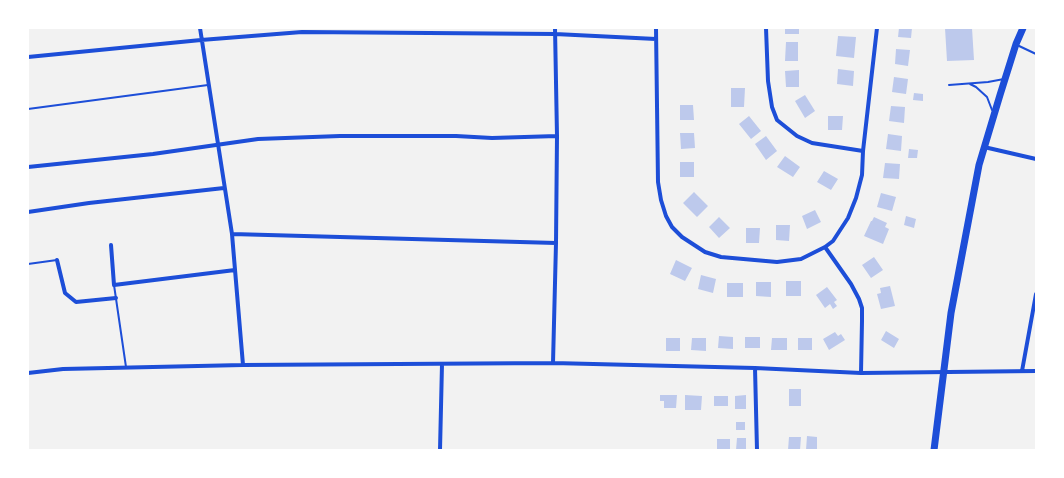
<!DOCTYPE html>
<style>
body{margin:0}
#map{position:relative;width:1064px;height:478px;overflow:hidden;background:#f2f2f2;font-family:"Sofia Sans Condensed",sans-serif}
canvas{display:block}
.frame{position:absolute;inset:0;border:29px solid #fff;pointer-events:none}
</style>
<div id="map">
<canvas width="1064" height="478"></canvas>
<div class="frame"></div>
</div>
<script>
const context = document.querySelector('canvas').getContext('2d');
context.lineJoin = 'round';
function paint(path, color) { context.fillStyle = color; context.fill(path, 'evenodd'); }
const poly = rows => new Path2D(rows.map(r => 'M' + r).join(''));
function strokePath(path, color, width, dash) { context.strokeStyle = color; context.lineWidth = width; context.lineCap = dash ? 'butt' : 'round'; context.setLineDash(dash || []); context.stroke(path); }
const building = poly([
 [785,28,799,28,799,34,785,34],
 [899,28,912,28,911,38,898,37],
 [945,28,972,28,974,60,947,61],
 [838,36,856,37,854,58,836,56],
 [786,42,798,42,798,61,785,61],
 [896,49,910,50,908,66,895,64],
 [838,69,854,71,853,86,837,84],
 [799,70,799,87,786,87,785,71],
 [894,77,908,79,906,94,892,92],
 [731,88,745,88,744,107,731,107],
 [914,93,923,94,923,101,913,100],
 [805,95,815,111,805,118,795,101],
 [680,105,693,105,694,120,680,120],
 [891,106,905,107,904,123,889,121],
 [749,116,761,131,751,139,739,124],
 [828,116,843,116,842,130,828,130],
 [680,133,694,133,695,148,681,149],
 [888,134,902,136,901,151,886,149],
 [766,136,777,151,766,160,755,144],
 [909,149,918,150,917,158,908,158],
 [785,156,800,167,793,177,777,167],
 [680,162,694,162,694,177,680,177],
 [885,163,900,164,899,179,883,178],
 [824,171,838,179,831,190,817,182],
 [694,192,708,206,697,217,683,203],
 [881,193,896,197,892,211,877,207],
 [815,210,821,222,807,229,802,216],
 [906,216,916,219,914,228,904,225],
 [719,217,730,228,719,238,709,227],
 [874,217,887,223,885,227,889,229,883,244,864,236,871,221,872,221],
 [776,225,790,225,789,241,776,240],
 [746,228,760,228,759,243,746,243],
 [874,257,883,270,871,278,862,265],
 [676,260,692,268,685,281,670,274],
 [701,275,716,279,713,293,698,289],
 [786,281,801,281,801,296,786,296],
 [756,282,771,282,771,297,756,296],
 [727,283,743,283,743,297,727,297],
 [890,286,895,306,881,309,877,294,881,293,880,288],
 [827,287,837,300,834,302,837,306,833,309,830,304,825,308,816,295],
 [886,331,899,339,894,348,881,340],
 [835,332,838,336,841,334,845,340,829,350,823,339],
 [719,336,733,337,733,349,718,348],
 [745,337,760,337,760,348,745,348],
 [666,338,680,338,680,351,666,351],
 [692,338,706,338,706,351,691,350],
 [772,338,787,338,787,350,771,350],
 [798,338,812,338,812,350,798,350],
 [789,389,801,389,801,406,789,406],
 [660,395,677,395,676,408,664,408,664,401,660,401],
 [685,395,702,396,701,410,685,410],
 [746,395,746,409,735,409,735,396],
 [714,396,728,396,728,406,714,406],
 [736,422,745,422,745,430,736,430],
 [807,436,817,437,817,450,806,450],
 [789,437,801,437,800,450,788,450],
 [737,438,746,438,746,450,736,450],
 [717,439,730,439,730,450,717,450]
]);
const service = poly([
 [1017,45,1036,54],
 [970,84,976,87,987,97,992,110],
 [949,85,988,82,1004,79],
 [28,109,208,85],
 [28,264,57,260],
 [114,285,126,367]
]);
const minor = poly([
 [200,28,232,234,243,365],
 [656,28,658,182,661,200,666,216,672,227,682,237,705,252,721,257,777,262,801,259,825,247,833,241,848,218,856,198,862,175,863,151,877,28],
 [766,28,768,81,772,107,777,120,797,136,812,143,863,151],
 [28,57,201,40,302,32,555,34,656,39],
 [984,147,1036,159],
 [28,167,153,154,258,139,340,136,456,136,492,138,557,136],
 [28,212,89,203,224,188],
 [232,234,556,243],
 [111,245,114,285,235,270],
 [825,247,851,284,859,299,862,308,862,321,861,373],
 [57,260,65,293,76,302,116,298],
 [553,363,556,243,557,136,555,28],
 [755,368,757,450],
 [1022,371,1036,294],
 [28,373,63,369,243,365,553,363,755,368,861,373,1036,371],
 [440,450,442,364]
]);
const primary = poly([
 [934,450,951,313,979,165,1000,95,1016,44,1023,28]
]);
paint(building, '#bdc9ec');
strokePath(service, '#1d4ed8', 2);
strokePath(minor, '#1d4ed8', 4);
strokePath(primary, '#1d4ed8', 7);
</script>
